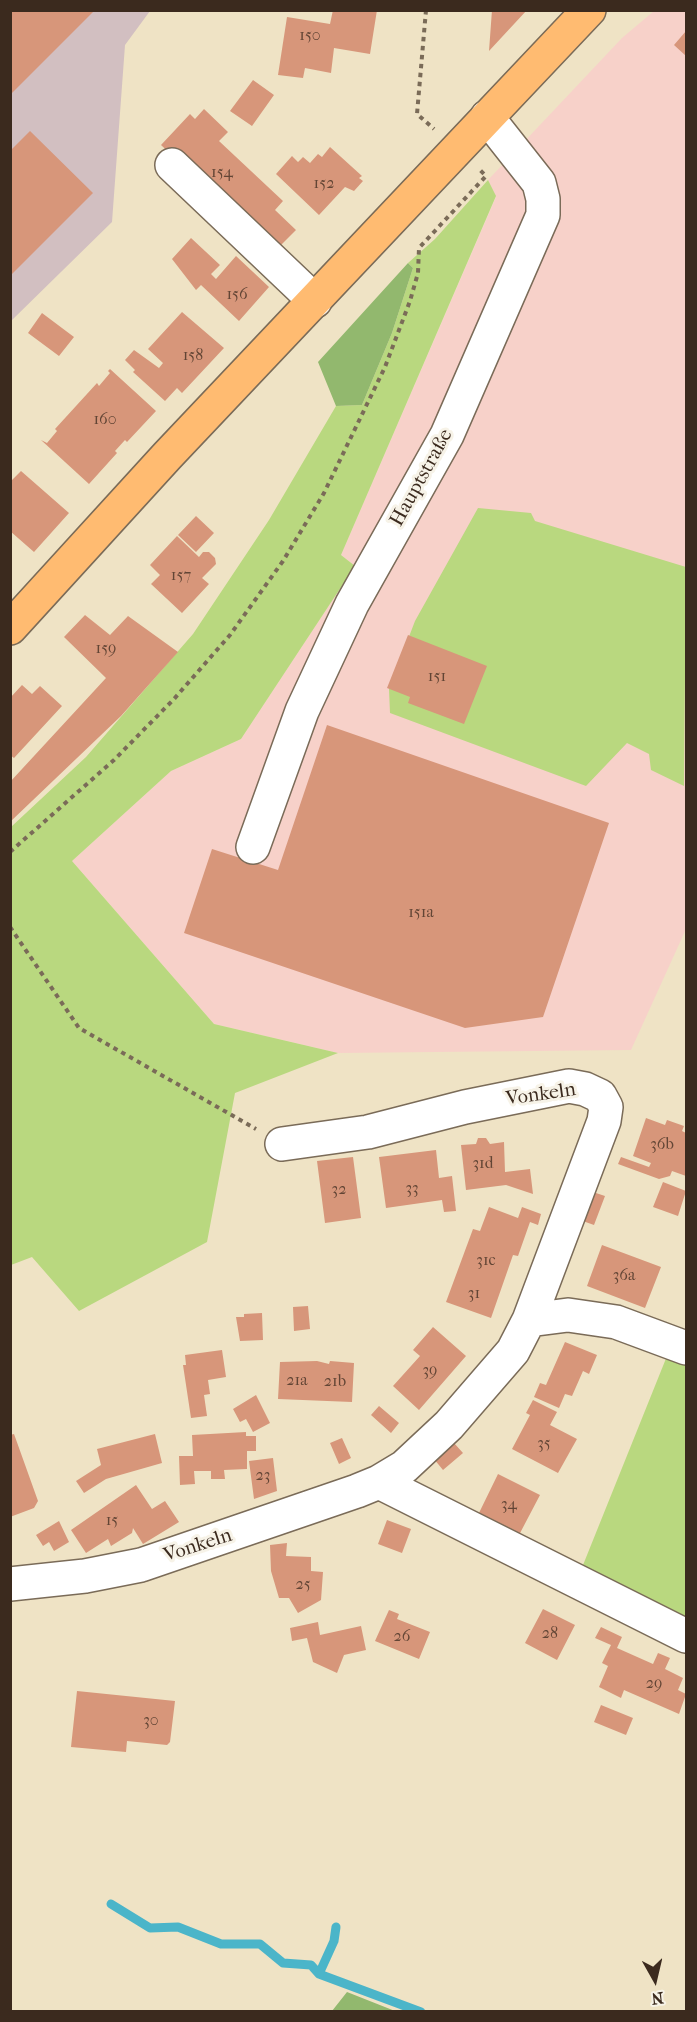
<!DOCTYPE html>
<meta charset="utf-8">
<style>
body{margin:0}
#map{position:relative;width:697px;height:2022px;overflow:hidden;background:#efe3c5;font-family:"IM FELL French Canon",serif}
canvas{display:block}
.frame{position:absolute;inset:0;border:12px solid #3b2a1e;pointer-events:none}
.north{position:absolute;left:625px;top:1950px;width:60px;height:60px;-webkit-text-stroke:4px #f7f3e8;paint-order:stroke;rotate:172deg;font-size:16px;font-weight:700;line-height:24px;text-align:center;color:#3b2a1e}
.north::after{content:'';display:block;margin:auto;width:21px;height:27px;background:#3b2a1e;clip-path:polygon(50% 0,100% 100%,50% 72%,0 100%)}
</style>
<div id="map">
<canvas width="697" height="2022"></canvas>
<div class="frame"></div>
<div class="north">N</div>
</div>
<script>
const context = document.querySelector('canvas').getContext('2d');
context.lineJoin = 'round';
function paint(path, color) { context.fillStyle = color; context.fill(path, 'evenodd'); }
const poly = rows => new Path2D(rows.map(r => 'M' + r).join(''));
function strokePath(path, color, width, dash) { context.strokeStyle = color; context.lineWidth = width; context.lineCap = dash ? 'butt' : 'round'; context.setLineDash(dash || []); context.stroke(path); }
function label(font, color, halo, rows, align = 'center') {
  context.font = font + ' "IM FELL French Canon",serif'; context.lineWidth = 6; context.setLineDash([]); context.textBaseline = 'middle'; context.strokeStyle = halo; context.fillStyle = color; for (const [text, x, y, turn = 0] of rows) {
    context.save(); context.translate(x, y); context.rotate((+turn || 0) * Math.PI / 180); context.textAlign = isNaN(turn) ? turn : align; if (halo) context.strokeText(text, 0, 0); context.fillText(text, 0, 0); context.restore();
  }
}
const built = poly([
 [654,11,686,11,686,929,631,1050,338,1053,214,1024,72,861,171,771,241,739,355,566,341,555,496,197,488,180,622,38]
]);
const industrial = poly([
 [11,11,150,11,125,45,112,222,11,321]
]);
const green = poly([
 [488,180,496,196,341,555,355,566,241,739,171,771,72,861,214,1024,338,1053,235,1093,207,1242,79,1311,32,1257,11,1265,11,827,86,757,193,634,269,520,336,406,362,405,392,333,413,268,408,263,435,239],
 [478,508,531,513,535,521,686,567,684,786,651,770,649,754,627,743,586,786,390,713,389,689,415,621],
 [667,1356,686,1363,686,1625,581,1570]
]);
const forest = poly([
 [408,263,413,268,392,333,362,405,336,406,318,362],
 [347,1992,395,2011,332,2011]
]);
const stream = poly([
 [111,1904,150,1928,178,1927,221,1944,260,1944,283,1963,311,1965,319,1974,421,2012],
 [319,1974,334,1941,336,1927]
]);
const building = poly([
 [10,10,95,10,10,95],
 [333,10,377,10,370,54,334,48,331,73,305,68,303,78,278,75,287,17,330,24],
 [492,10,527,10,489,51],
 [686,31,686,56,674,45],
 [253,80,274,95,252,126,230,111],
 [204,109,228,132,219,141,283,201,275,210,296,230,274,252,161,145,190,114,195,119],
 [30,131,93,193,10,276,10,151],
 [330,147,362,176,359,178,363,181,354,191,345,187,319,215,276,174,292,156,298,162,303,157,310,163,318,154,322,157],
 [191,238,220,265,211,274,216,279,236,256,269,287,239,321,201,285,196,290,172,259],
 [182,312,224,348,182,393,177,388,165,401,133,372,135,370,125,360,134,350,159,368,163,363,148,349],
 [42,313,74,337,59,356,28,333],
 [110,369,156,411,127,442,125,440,115,451,117,453,89,484,41,440,47,443,57,431,55,429,97,383,99,386,110,373,108,371],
 [21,471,69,513,34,552,10,531,10,482],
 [196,516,214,533,196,552,178,535],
 [177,536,199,557,203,552,209,552,215,558,216,564,202,578,209,584,182,613,151,584,160,575,150,565],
 [85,615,110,635,128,616,178,652,121,716,10,822,10,782,106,678,64,637],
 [408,635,487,666,464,724,408,703,410,697,387,688],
 [22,685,32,694,40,686,62,706,14,758,10,755,10,698],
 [327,725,609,823,543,1017,465,1028,184,933,212,849,278,870],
 [646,1118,665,1125,667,1120,684,1126,682,1131,686,1133,686,1176,672,1171,670,1176,659,1179,618,1164,621,1157,649,1167,651,1163,633,1156],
 [478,1138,486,1138,490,1144,504,1142,505,1172,530,1169,533,1194,506,1185,466,1190,461,1145,476,1144],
 [436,1150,439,1178,452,1176,456,1211,444,1212,442,1200,386,1208,379,1157],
 [353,1157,361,1218,325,1223,317,1161],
 [663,1182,686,1191,678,1216,653,1207],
 [590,1191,605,1196,594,1225,580,1220],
 [489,1207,518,1218,522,1207,541,1214,538,1225,530,1222,518,1256,513,1255,491,1318,446,1302,473,1229,480,1231],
 [602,1245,661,1267,645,1308,587,1286],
 [308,1306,310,1329,294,1331,293,1307],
 [262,1313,263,1340,240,1341,236,1317,244,1317,244,1314],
 [433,1327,466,1356,419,1410,393,1386,420,1356,413,1350],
 [565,1342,597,1355,589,1374,583,1371,572,1396,565,1394,559,1408,534,1397,540,1383,546,1385],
 [222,1350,226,1377,208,1380,210,1394,204,1395,207,1416,191,1418,183,1365,186,1365,185,1355],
 [317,1361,329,1364,330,1361,354,1363,352,1402,278,1399,280,1362],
 [256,1395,270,1423,253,1432,246,1419,240,1422,233,1409],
 [533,1400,557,1412,550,1425,577,1439,558,1473,512,1449,530,1415,526,1413],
 [379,1406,399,1423,391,1433,371,1415],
 [246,1432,246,1436,256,1436,256,1451,247,1451,247,1469,224,1470,225,1479,211,1479,211,1471,194,1471,195,1484,180,1485,179,1456,193,1456,192,1435],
 [14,1434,38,1501,34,1508,10,1517,10,1435],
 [155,1434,162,1463,106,1479,84,1493,76,1481,101,1465,97,1449],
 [342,1438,351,1458,339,1464,330,1443],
 [454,1443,463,1453,443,1470,434,1459],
 [273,1458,277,1491,254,1499,249,1461],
 [498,1474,540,1495,519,1535,478,1515],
 [136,1485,152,1509,165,1501,179,1522,143,1544,133,1528,132,1533,111,1546,108,1539,86,1553,71,1530],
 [387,1520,411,1529,402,1553,378,1544],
 [59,1521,69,1542,54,1551,49,1542,43,1546,36,1535],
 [287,1543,286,1556,311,1557,311,1571,323,1572,321,1600,298,1613,289,1598,279,1598,271,1571,270,1545],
 [543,1609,575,1625,557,1660,525,1643],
 [389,1610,399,1614,397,1619,430,1632,419,1659,375,1641],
 [318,1622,320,1635,361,1626,366,1650,344,1655,337,1673,313,1662,307,1638,292,1641,290,1628],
 [601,1627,622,1637,617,1648,653,1664,658,1653,670,1658,665,1669,683,1678,678,1690,686,1694,679,1714,624,1690,621,1698,599,1687,608,1666,602,1663,611,1645,595,1638],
 [77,1691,175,1701,170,1742,167,1745,127,1741,126,1752,71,1747],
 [601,1705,633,1718,626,1735,594,1722]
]);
const path = poly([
 [426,10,417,114,434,129],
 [10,852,114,760,174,699,230,635,283,561,324,493,385,367,410,301,418,273,419,248,486,176,480,170],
 [10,927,79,1028,256,1129]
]);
const minor = poly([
 [172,165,315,301],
 [253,847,302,711,352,604,447,435,543,215,543,199,539,183,487,117],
 [529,1320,568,1315,616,1322,686,1348],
 [379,1482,686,1636],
 [10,1584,85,1576,141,1565,357,1491,379,1482,404,1467,449,1425,513,1351,529,1320,604,1121,606,1107,600,1096,585,1089,569,1086,465,1107,368,1132,282,1144]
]);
const major = poly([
 [10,628,167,456,589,10]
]);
const numberNames = [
 ["150",310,36],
 ["154",222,173],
 ["152",324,184],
 ["156",237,295],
 ["158",193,356],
 ["160",105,420],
 ["157",181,576],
 ["159",106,649],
 ["151",437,677],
 ["151a",421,913],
 ["36b",662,1145],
 ["31d",483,1164],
 ["33",412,1189],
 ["32",339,1190],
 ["31c",486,1261],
 ["36a",624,1276],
 ["31",474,1294],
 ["39",430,1371],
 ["21a",297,1381],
 ["21b",335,1382],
 ["35",544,1444],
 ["23",263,1476],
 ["34",509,1505],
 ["15",112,1521],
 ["25",303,1585],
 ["28",550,1634],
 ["26",402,1637],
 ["29",654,1684],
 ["30",151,1721]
];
const streetNames = [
 ["Hauptstraße",422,478,-61],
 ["Vonkeln",541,1095,-8],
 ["Vonkeln",198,1546,-18]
];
paint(built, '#f7d1c9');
paint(industrial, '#d2bfc1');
paint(green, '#b9d87f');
paint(forest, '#92b86e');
strokePath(stream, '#4bb5c9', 9);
paint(building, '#d7967a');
strokePath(minor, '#7a6b58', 36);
strokePath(major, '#7a6b58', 36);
strokePath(path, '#7a6b58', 4, [4.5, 4.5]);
strokePath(minor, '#fff', 33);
strokePath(major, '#ffbb71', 33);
label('16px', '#624535', null, numberNames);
label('20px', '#3b2a1e', '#f7f3e8', streetNames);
</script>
